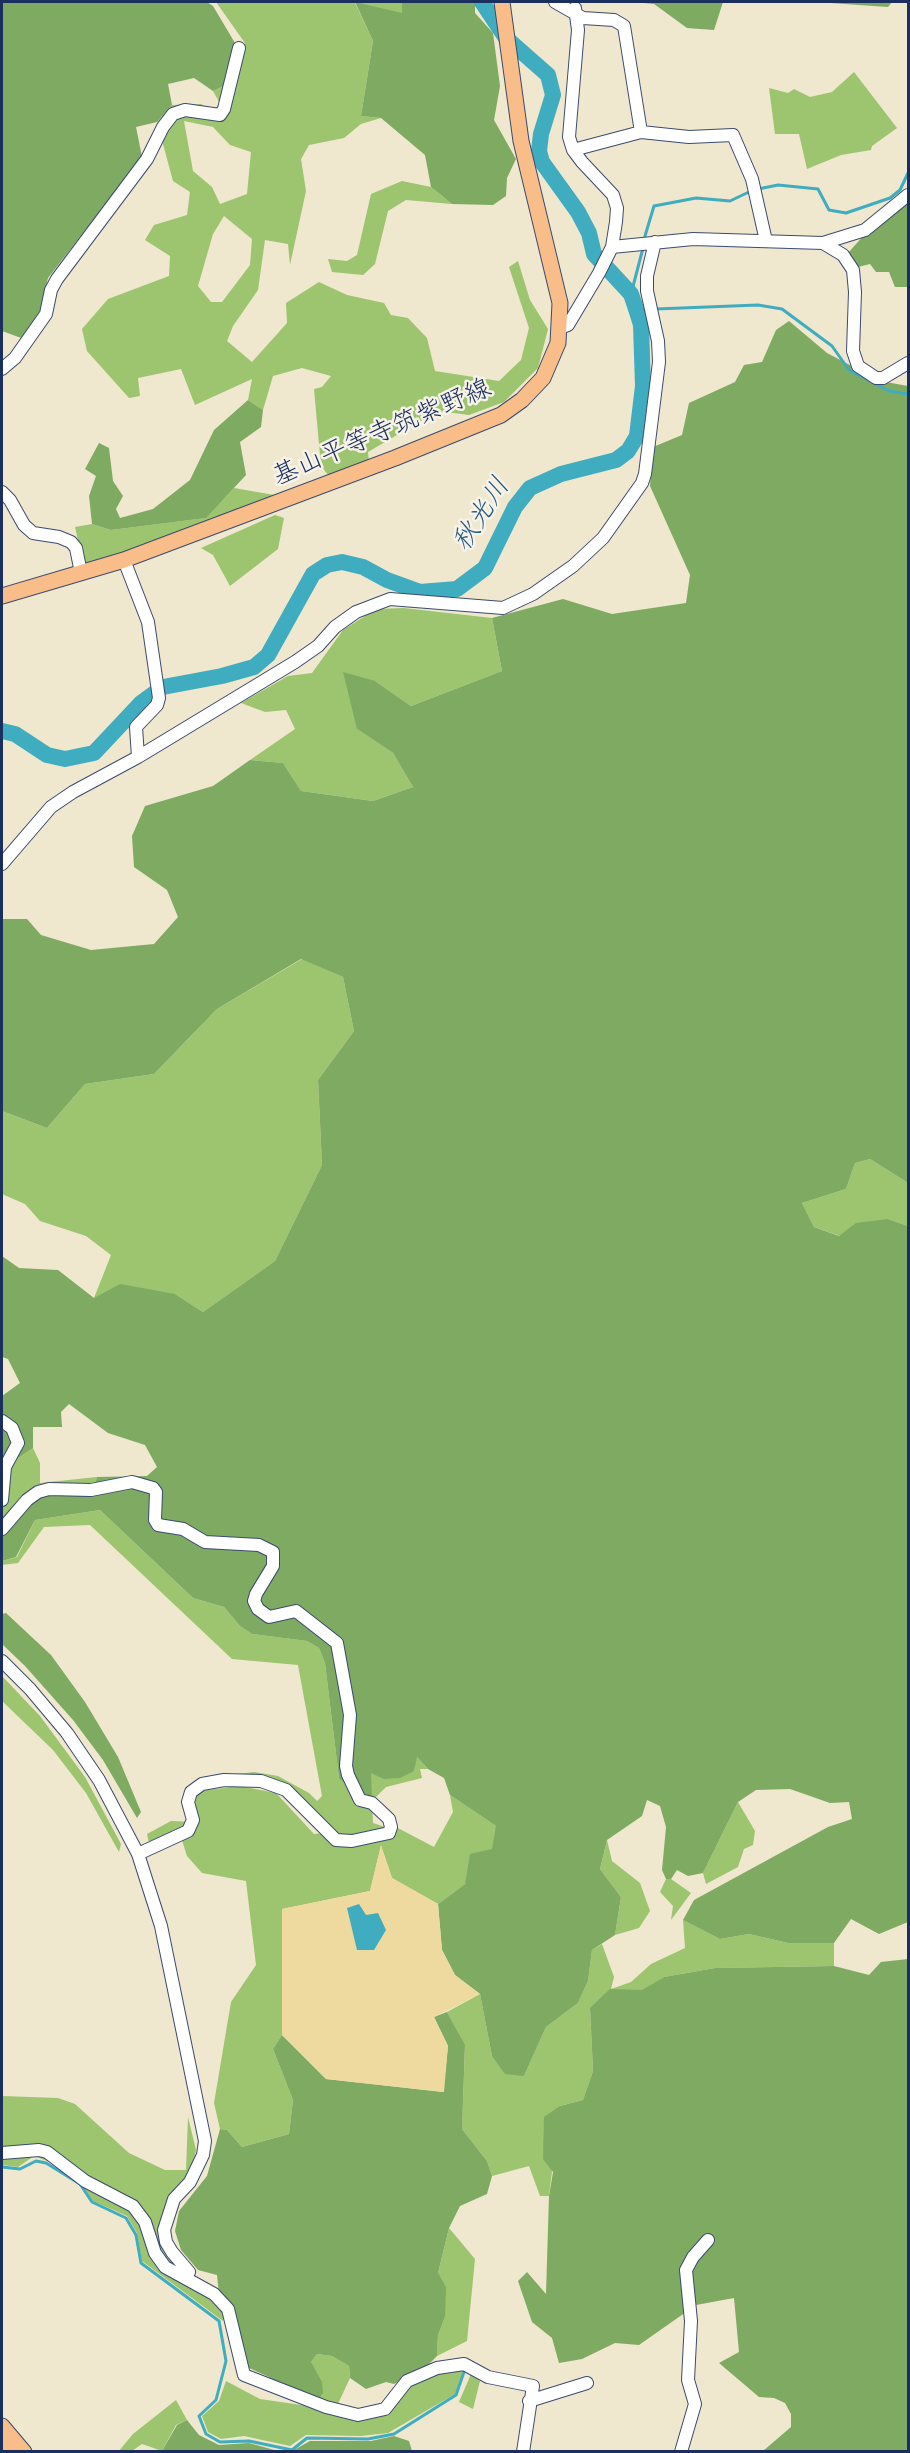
<!DOCTYPE html>
<meta charset="utf-8">
<style>
body{margin:0}
#map{position:relative;width:910px;height:2453px;overflow:hidden;background:#efe7ce;font-family:"Indie Flower",sans-serif}
canvas{display:block}
.frame{position:absolute;inset:0;border:3px solid #1b2f5e;pointer-events:none}
</style>
<div id="map">
<canvas width="910" height="2453"></canvas>
<div class="frame"></div>
</div>
<script>
const context = document.querySelector('canvas').getContext('2d');
context.lineJoin = 'round';
function paint(path, color) { context.fillStyle = color; context.fill(path, 'evenodd'); }
const poly = rows => new Path2D(rows.map(r => 'M' + r).join(''));
function strokePath(path, color, width, dash) { context.strokeStyle = color; context.lineWidth = width; context.lineCap = dash ? 'butt' : 'round'; context.setLineDash(dash || []); context.stroke(path); }
function label(font, color, halo, rows, align = 'center') {
  context.font = font + ' "Indie Flower","Klee One",sans-serif'; context.lineWidth = 5; context.setLineDash([]); context.textBaseline = 'middle'; context.strokeStyle = halo; context.fillStyle = color; for (const [text, x, y, turn = 0] of rows) {
    context.save(); context.translate(x, y); context.rotate((+turn || 0) * Math.PI / 180); context.textAlign = isNaN(turn) ? turn : align; if (halo) context.strokeText(text, 0, 0); context.fillText(text, 0, 0); context.restore();
  }
}
const green = poly([
 [216,2,402,2,402,14,355,3,373,41,361,116,381,118,361,124,344,138,309,145,301,159,306,191,290,265,288,244,265,240,258,290,233,326,227,341,252,362,287,323,286,303,319,282,347,295,384,303,391,315,408,318,427,338,435,371,499,381,521,360,529,328,509,267,518,261,530,300,548,329,538,368,504,402,469,415,438,411,368,452,369,461,329,476,321,466,314,389,322,387,331,376,302,368,273,376,263,410,248,400,252,379,195,405,181,369,138,378,140,396,129,398,87,351,82,329,108,299,169,276,170,256,145,240,154,225,187,215,190,192,173,181,157,122,172,105,201,104,214,112,222,107,213,91,237,80,245,43],
 [184,121,213,127,230,145,251,152,247,194,220,204,212,187,193,171],
 [224,216,252,239,250,265,222,302,211,302,198,286,213,234],
 [854,72,897,128,872,146,871,150,841,155,807,169,799,134,775,134,769,88,788,93,794,89,810,97,832,92],
 [402,181,431,187,452,204,406,200,388,211,375,264,363,275,332,272,328,259,347,261,357,255,371,194],
 [234,488,280,496,84,567,75,527,92,524,111,530,205,518],
 [275,515,284,518,278,549,230,586,213,555,201,548],
 [404,608,492,618,502,671,411,706,375,681,357,729,393,753,413,787,373,801,301,791,283,763,250,760,295,729,286,710,265,712,241,703,288,676,312,673,343,630,376,609],
 [302,959,343,977,354,1031,318,1080,322,1165,275,1261,203,1312,175,1294,94,1298,111,1255,86,1236,40,1221,25,1204,2,1194,2,1111,47,1128,85,1084,154,1074,217,1009],
 [870,1159,908,1183,908,1226,888,1219,840,1236,814,1227,802,1203,846,1189,855,1163],
 [33,1448,40,1463,40,1483,97,1477,93,1491,28,1503,9,1531,2,1535,2,1469],
 [100,1510,193,1598,224,1607,240,1626,252,1634,307,1641,319,1648,325,1663,339,1778,371,1772,414,1771,416,1756,428,1769,420,1769,422,1778,386,1787,372,1801,373,1823,385,1827,394,1826,434,1847,453,1812,450,1795,496,1826,566,1807,492,1849,465,1884,438,1904,392,1878,381,1846,370,1891,282,1909,282,2035,273,2049,293,2100,289,2134,242,2147,227,2130,220,2129,214,2103,231,2002,256,1965,246,1881,202,1873,187,1856,179,1831,149,1843,147,1834,171,1821,196,1822,195,1798,199,1791,240,1786,276,1793,314,1834,334,1832,302,1797,266,1778,231,1775,254,1772,278,1776,309,1793,317,1801,322,1796,298,1665,232,1659,90,1525,44,1527,18,1563,2,1565,2,1561,17,1557,35,1520],
 [2,1676,40,1716,85,1777,121,1844,119,1852,86,1793,53,1750,2,1701],
 [738,1802,755,1831,753,1845,744,1849,738,1867,706,1884,703,1873],
 [607,1840,612,1861,640,1883,650,1911,639,1928,615,1935,621,1897,600,1869],
 [666,1879,671,1879,691,1893,671,1920,673,1906,660,1892],
 [683,1920,720,1939,749,1934,788,1943,834,1943,834,1966,715,1968,664,1977,643,1990,590,2008,593,2071,583,2100,560,2106,549,2196,540,2196,529,2166,492,2176,487,2161,462,2129,465,2046,447,2012,480,1994,492,2056,524,2076,546,2027,578,2003,588,1981,592,1950,602,1944,614,1977,611,1989,631,1982,651,1964,685,1948],
 [2,2096,58,2098,75,2104,129,2153,165,2170,186,2170,188,2117,196,2150,192,2170,162,2246,215,2299,226,2314,223,2321,142,2261,137,2233,127,2216,93,2201,80,2182,47,2161,34,2156,18,2167,2,2165],
 [449,2228,475,2259,467,2341,437,2356,438,2335,445,2317,438,2273],
 [317,2354,332,2356,349,2366,350,2378,337,2406,318,2400,311,2362],
 [464,2368,455,2394,388,2433,361,2436,306,2435,290,2446,244,2436,221,2439,208,2432,202,2416,219,2401,226,2381,260,2399,377,2416,406,2387,441,2369],
 [471,2374,480,2381,473,2409,459,2402],
 [176,2400,187,2420,176,2425,162,2451,142,2444,132,2451,118,2452,133,2434]
]);
const forest = poly([
 [2,2,207,2,213,6,235,43,226,85,213,91,194,78,168,84,172,105,157,122,136,127,142,157,48,278,39,315,24,339,2,331],
 [355,2,402,13,402,2,475,2,475,13,493,33,500,86,494,120,516,159,507,178,506,196,493,205,452,204,431,187,425,155,381,118,361,116,373,41],
 [632,2,723,2,714,30,687,28,654,4],
 [816,2,892,2,888,7],
 [908,204,908,287,895,287,889,272,876,272,870,264,858,267,848,253,866,233],
 [789,321,827,353,880,381,908,386,908,1183,870,1159,855,1163,846,1189,802,1203,814,1227,839,1236,856,1223,888,1219,908,1226,908,1922,879,1934,851,1919,834,1943,788,1943,749,1934,720,1939,683,1920,694,1900,828,1827,852,1819,849,1802,830,1803,790,1789,756,1790,738,1802,703,1873,688,1876,677,1870,671,1879,666,1879,662,1870,666,1827,660,1806,647,1800,642,1816,607,1840,600,1869,621,1897,615,1935,592,1950,588,1981,578,2003,546,2027,524,2076,505,2074,492,2056,480,1994,455,1975,442,1950,438,1904,465,1884,470,1854,492,1849,496,1826,450,1795,444,1778,428,1769,417,1757,414,1771,400,1778,384,1779,371,1773,372,1801,360,1796,339,1778,325,1663,319,1648,307,1641,252,1634,240,1626,224,1607,193,1598,100,1510,35,1520,16,1557,2,1561,2,1535,9,1531,28,1503,52,1493,93,1491,97,1477,147,1476,157,1467,145,1445,108,1433,69,1404,61,1412,62,1427,33,1427,33,1448,2,1469,2,1475,2,1396,20,1383,8,1359,2,1357,2,1256,19,1268,58,1270,94,1298,120,1284,175,1294,203,1312,275,1261,322,1165,318,1080,354,1031,343,977,301,959,217,1009,154,1074,85,1084,47,1128,2,1111,2,919,27,919,41,935,91,950,154,944,178,917,167,890,134,867,132,836,145,806,213,786,250,760,283,763,301,791,373,801,413,787,393,753,357,729,343,672,375,681,411,706,502,671,492,618,563,599,612,614,686,603,690,575,650,486,653,447,682,435,689,403,735,382,744,365,762,362,776,330],
 [248,400,263,410,261,427,240,442,246,475,206,518,111,530,92,524,89,496,96,476,85,469,99,443,109,448,113,481,123,496,116,509,120,518,153,509,190,480,214,430],
 [6,1613,51,1655,85,1702,118,1757,141,1812,137,1818,103,1760,73,1720,25,1666,2,1644,2,1614],
 [908,1959,908,2451,763,2451,791,2427,791,2414,785,2403,774,2398,759,2397,719,2363,739,2352,734,2298,696,2305,639,2345,615,2343,582,2359,559,2363,552,2338,532,2322,518,2281,527,2272,546,2294,549,2196,553,2172,543,2159,544,2117,560,2106,583,2100,593,2071,590,2008,610,1989,642,1990,664,1977,715,1968,834,1966,869,1975,881,1962],
 [447,2012,465,2045,462,2129,487,2161,492,2176,487,2194,460,2206,449,2228,438,2273,446,2287,445,2317,438,2335,437,2356,425,2368,394,2384,386,2382,366,2389,350,2378,349,2366,332,2356,317,2354,311,2362,322,2382,323,2393,318,2400,270,2383,269,2377,249,2368,219,2294,217,2275,198,2270,181,2250,175,2231,179,2211,207,2176,220,2129,227,2130,242,2147,289,2134,293,2100,273,2049,282,2035,326,2079,443,2092,448,2046,434,2017],
 [187,2420,199,2435,219,2445,249,2443,278,2451,162,2451,177,2425],
 [394,2436,409,2441,412,2451,292,2451,310,2441,371,2441]
]);
const sand = poly([
 [381,1845,392,1878,438,1904,442,1950,455,1975,480,1994,434,2017,448,2046,444,2092,326,2079,282,2035,282,1909,370,1891]
]);
const water = poly([
 [359,1904,366,1915,378,1913,386,1930,374,1950,357,1950,347,1908]
]);
const stream = poly([
 [758,189,778,185,818,189,829,210,846,213,890,198,900,190,908,173],
 [645,236,654,206,696,198,730,201,751,191],
 [631,294,643,248],
 [656,309,758,305,782,309,832,346,849,370,889,391,908,394],
 [637,312,644,311],
 [2,2167,20,2169,36,2161,46,2163,80,2184,92,2202,126,2218,136,2235,141,2263,219,2321,226,2361,216,2400,199,2416,206,2434,220,2442,249,2441,292,2450,307,2438,368,2439,394,2434,456,2395,465,2369]
]);
const river = poly([
 [2,731,15,734,47,755,65,759,94,753,141,703,163,687,222,676,254,667,268,655,313,574,327,565,342,562,363,567,387,580,420,592,457,589,485,568,515,507,530,488,561,474,616,460,628,451,637,436,643,386,641,325,637,312,631,294,594,254,589,233,578,212,542,162,539,151,541,134,553,95,548,75,506,38,482,2]
]);
const minor = poly([
 [555,2,583,18,614,20,624,26,641,132,689,137,733,135,752,179,766,241],
 [573,150,641,132],
 [823,243,843,255,853,270,855,292,853,351,858,366,876,378,883,378,908,363],
 [612,247,693,239,823,243,865,230,908,195],
 [560,328,568,325,599,273,612,247,616,222,617,208,613,195,582,162,573,150,569,137,578,30,575,8],
 [2,369,15,358,46,314,51,290,57,279,147,159,163,127,173,114,185,110,220,115,224,109,239,48],
 [2,492,10,500,24,525,33,533,59,537,71,542,76,548,81,573],
 [124,560,148,622,159,698,157,705,136,727,138,757],
 [2,864,51,807,73,792,138,757,295,662,318,646,335,627,356,612,390,599,503,608,533,594,573,566,603,538,642,483,645,474,659,362,658,341,647,291,647,276,655,242],
 [2,1421,12,1428,18,1443,5,1467,2,1500],
 [2,1529,27,1500,38,1492,49,1489,91,1490,132,1482,153,1488,156,1492,155,1520,158,1525,183,1529,205,1542,259,1545,273,1552,273,1566,256,1594,254,1601,258,1609,269,1617,296,1611,337,1643,350,1715,346,1766,348,1775,360,1800,372,1803,389,1819,391,1827,389,1833,352,1841,336,1840,286,1790,261,1781,224,1780,202,1784,191,1792,188,1802,193,1820,188,1831,138,1854],
 [2,1661,30,1689,67,1733,99,1780,138,1854,161,1926,205,2141,203,2155,190,2182,174,2199,164,2230,166,2242,172,2252,189,2272,186,2277],
 [2,2153,39,2150,47,2152,85,2181,133,2206,145,2222,155,2253,165,2267,214,2294,228,2309,244,2375,326,2407,358,2415,385,2409,407,2381,437,2368,464,2364,488,2377,533,2386,523,2452],
 [529,2401,587,2383],
 [681,2452,695,2404,688,2380,691,2321,686,2270,693,2257,708,2240]
]);
const major = poly([
 [2,596,124,560,395,458,501,415,522,400,543,378,558,343,560,303,521,141,502,2],
 [2,2426,24,2452],
 [2,2445,7,2452]
]);
const streetNames = [
 ["基山平等寺筑紫野線",383,435,-23]
];
const waterNames = [
 ["秋光川",484,516,-57]
];
paint(green, '#9dc46f');
paint(forest, '#7eaa62');
paint(sand, '#eeda9e');
paint(water, '#40acbf');
strokePath(stream, '#40acbf', 3);
strokePath(river, '#40acbf', 16);
strokePath(minor, '#3b4b6f', 14);
strokePath(major, '#3b4b6f', 17);
strokePath(minor, '#fff', 12);
strokePath(major, '#f8bd89', 15);
label('26px', '#1b2f5e', '#f7f3e8', streetNames);
label('italic 27px', '#285b80', '#f7f3e8', waterNames);
</script>
